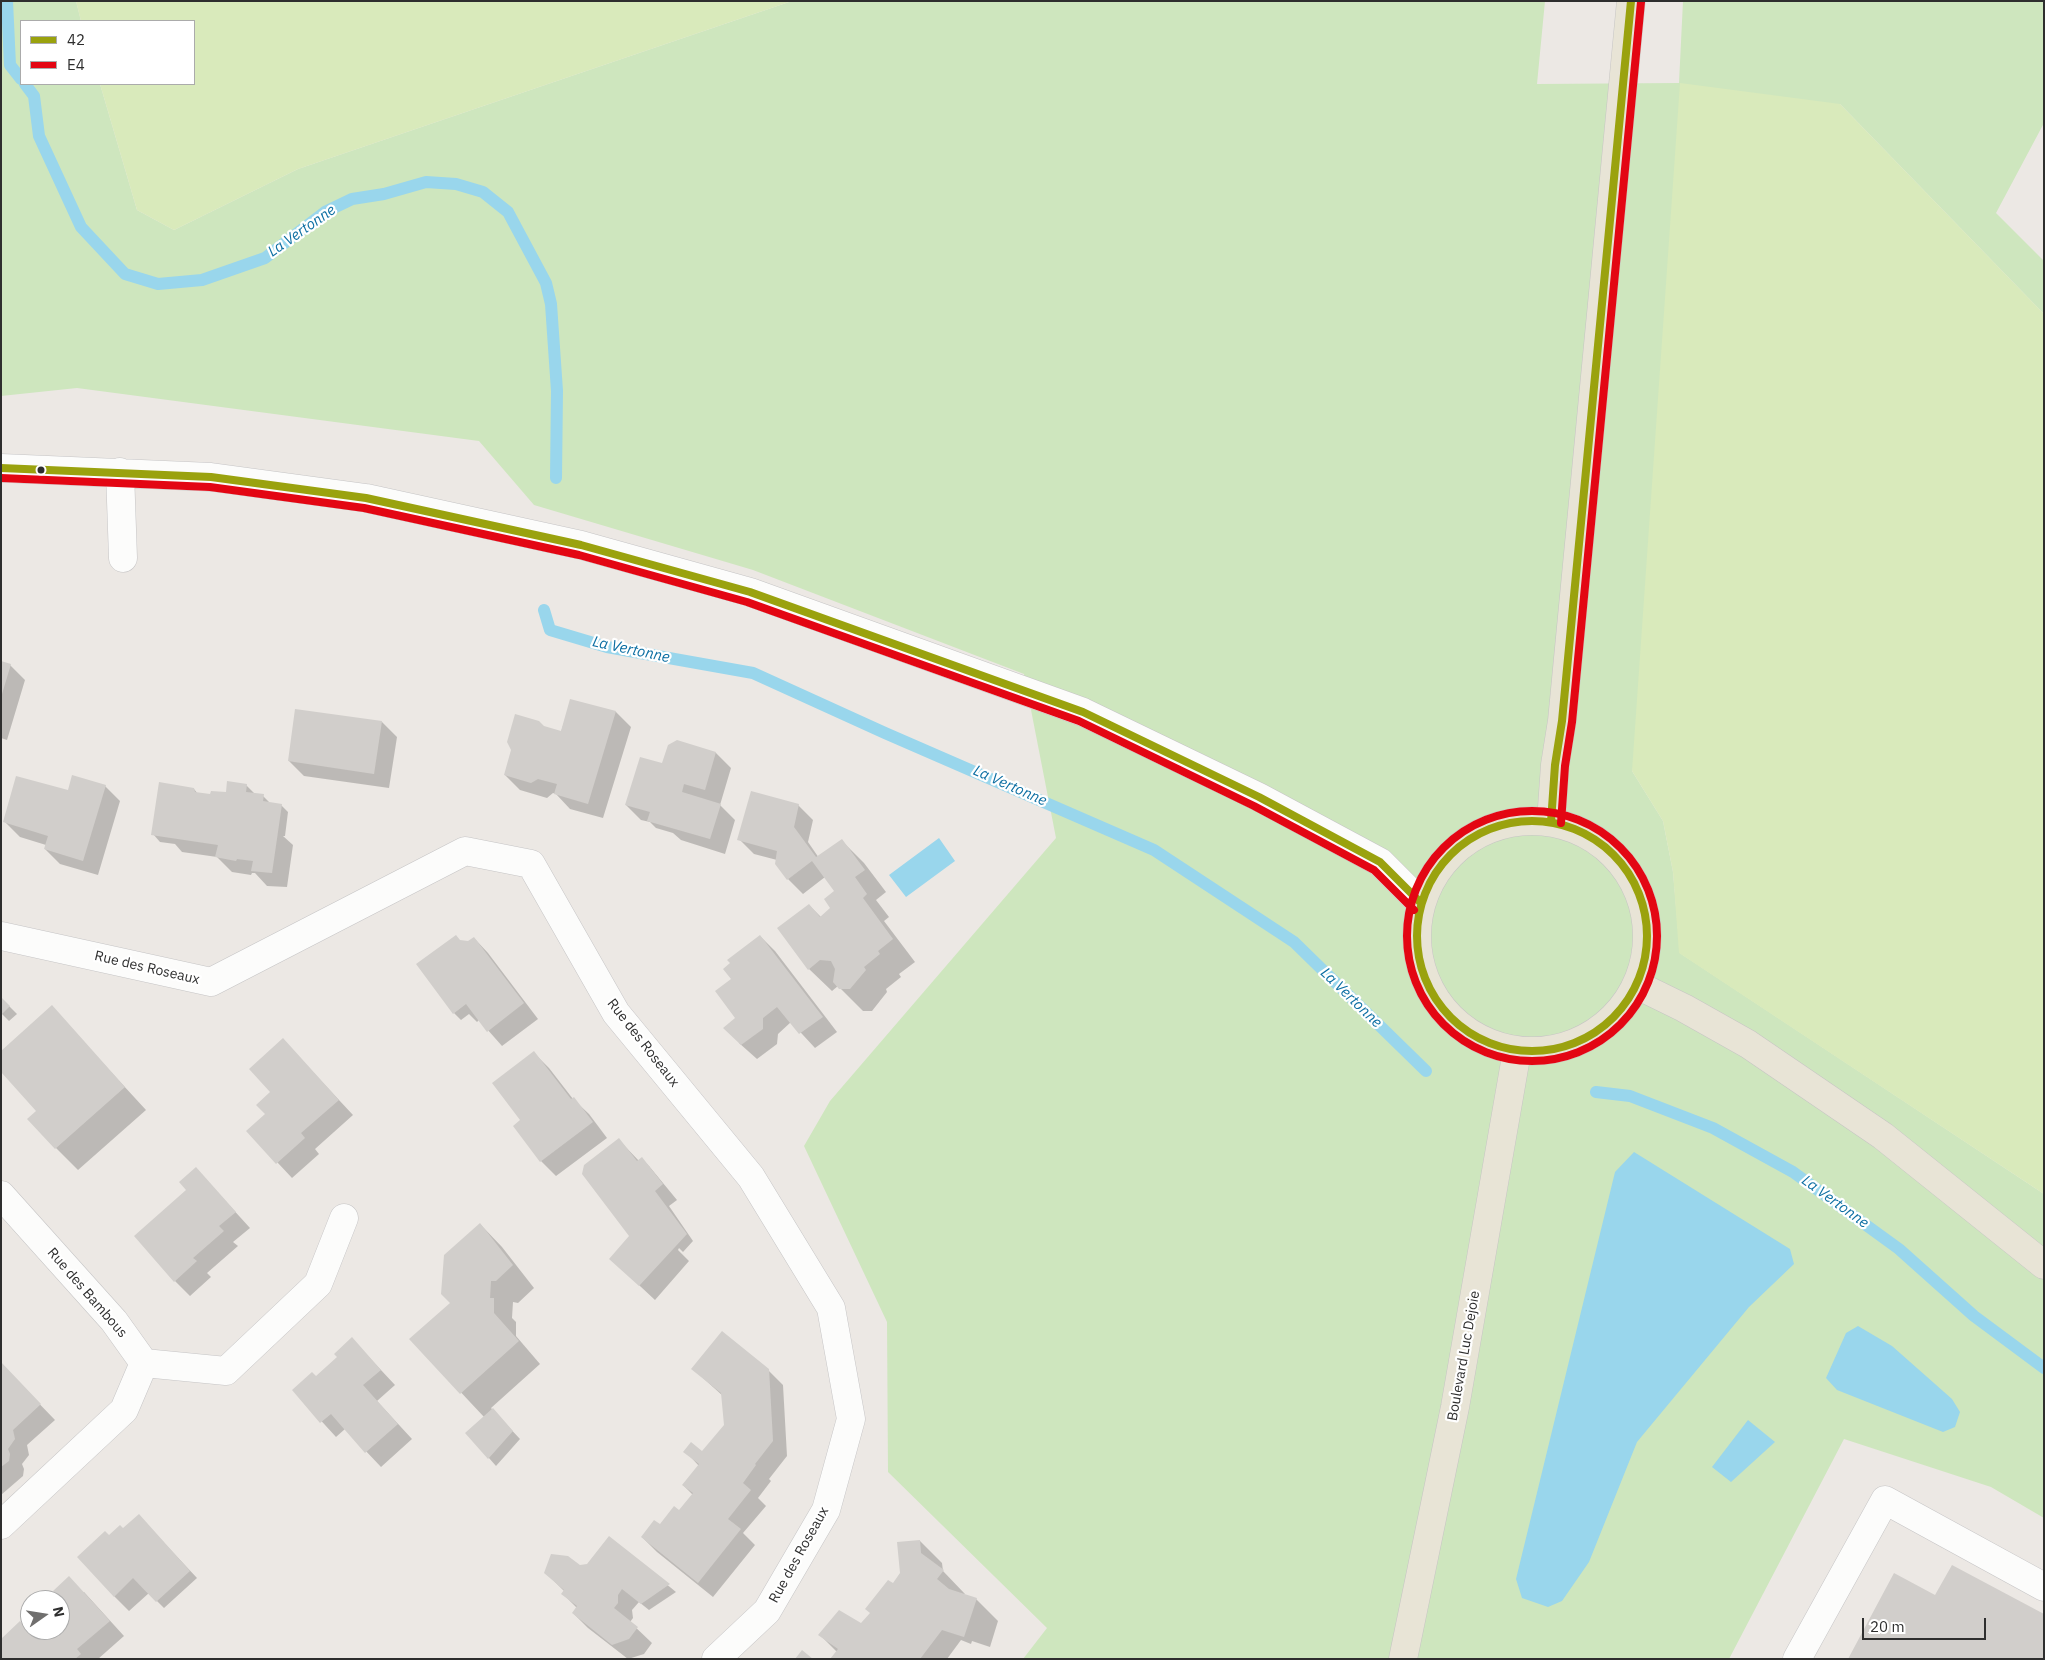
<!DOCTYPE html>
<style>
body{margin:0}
#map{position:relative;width:2045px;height:1660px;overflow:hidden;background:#ece8e4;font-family:"IBM Plex Sans",sans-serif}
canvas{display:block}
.frame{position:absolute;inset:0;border:2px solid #2e2e2e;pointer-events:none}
.legend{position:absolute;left:20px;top:20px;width:175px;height:65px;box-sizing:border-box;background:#fff;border:1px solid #ababab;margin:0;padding:6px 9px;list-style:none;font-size:15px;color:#2e2e2e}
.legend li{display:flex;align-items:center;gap:10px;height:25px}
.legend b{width:25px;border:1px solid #ababab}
.north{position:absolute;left:20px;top:1590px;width:50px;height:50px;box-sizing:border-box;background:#fff;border:1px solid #ababab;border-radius:50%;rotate:77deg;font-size:14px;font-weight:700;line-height:20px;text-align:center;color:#2e2e2e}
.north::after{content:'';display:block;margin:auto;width:18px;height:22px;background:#706f6e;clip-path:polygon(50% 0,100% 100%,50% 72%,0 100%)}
.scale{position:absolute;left:1862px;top:1618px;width:124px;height:22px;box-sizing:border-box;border:2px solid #2e2e2e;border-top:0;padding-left:6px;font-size:15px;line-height:18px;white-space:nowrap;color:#2e2e2e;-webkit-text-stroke:4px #fff;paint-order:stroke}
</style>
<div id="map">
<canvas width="2045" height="1660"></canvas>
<div class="frame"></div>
<ul class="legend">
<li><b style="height:6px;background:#9aa20e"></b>42</li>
<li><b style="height:6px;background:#e30613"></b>E4</li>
</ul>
<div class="north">N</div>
<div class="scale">20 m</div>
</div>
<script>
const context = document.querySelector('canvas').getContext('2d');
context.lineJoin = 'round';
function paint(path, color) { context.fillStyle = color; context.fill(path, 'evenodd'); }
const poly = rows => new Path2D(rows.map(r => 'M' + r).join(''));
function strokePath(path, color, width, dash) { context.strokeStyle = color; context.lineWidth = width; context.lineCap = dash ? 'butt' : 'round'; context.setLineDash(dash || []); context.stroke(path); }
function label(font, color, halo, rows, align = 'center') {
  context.font = font + ' "IBM Plex Sans",sans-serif'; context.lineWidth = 4.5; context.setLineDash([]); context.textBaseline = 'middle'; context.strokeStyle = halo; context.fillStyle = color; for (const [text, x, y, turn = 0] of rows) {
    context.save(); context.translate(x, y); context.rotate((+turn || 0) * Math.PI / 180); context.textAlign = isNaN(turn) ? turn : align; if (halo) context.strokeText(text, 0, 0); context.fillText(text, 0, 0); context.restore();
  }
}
const green = poly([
 [1,1,76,1,81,21,21,21,21,84,100,84,137,210,174,230,298,169,792,1,1545,1,1537,84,1679,83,1683,1,2044,1,2044,123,1996,213,2044,261,2044,314,1840,104,1632,771,1663,821,1673,872,1680,953,2044,1194,2044,1518,1991,1487,1844,1439,1729,1659,1023,1659,1047,1628,888,1472,887,1322,804,1146,830,1101,1056,838,1024,674,753,570,534,505,479,441,77,388,1,396]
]);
const pitch = poly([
 [76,1,792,1,298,169,174,230,137,210,100,84,194,84,194,21,81,21],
 [1680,83,1840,104,2044,314,2044,1194,1679,953,1673,872,1663,821,1632,771]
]);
const water = poly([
 [939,838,955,861,906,897,889,875],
 [1634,1152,1790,1249,1794,1264,1749,1307,1637,1442,1589,1562,1562,1601,1548,1607,1522,1598,1516,1579,1615,1172],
 [1858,1326,1892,1346,1952,1399,1960,1412,1955,1427,1943,1432,1837,1390,1826,1378,1846,1333],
 [1748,1420,1775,1442,1731,1482,1712,1467]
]);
const shadow = poly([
 [1,662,10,665,25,680,7,740,1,738],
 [571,700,616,712,631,727,603,818,570,809,556,794,553,793,547,798,520,790,505,775,544,728,561,732],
 [382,722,397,737,389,788,304,776,289,761],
 [678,741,716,753,731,768,720,805,735,820,725,854,681,840,673,833,656,828,650,822,641,820,626,805,663,765],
 [246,785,256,795,263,796,271,804,281,805,288,812,285,836,283,836,293,845,287,887,267,886,255,873,252,873,251,875,232,872,217,857,182,852,175,844,160,842,153,834,194,789,198,794,211,795,227,793],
 [105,786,120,801,98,875,60,864,45,849,46,845,20,837,5,822,68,792],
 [798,805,813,820,808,842,819,858,842,841,864,863,886,892,876,900,889,917,884,921,915,962,899,974,901,977,886,989,887,992,872,1011,863,1011,838,986,832,991,809,969,779,928,809,905,821,917,832,909,836,891,825,877,803,894,788,879,776,863,777,860,754,854,739,839],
 [760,936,775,951,837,1032,815,1048,791,1022,778,1034,777,1044,757,1059,739,1043,732,979],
 [474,938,488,953,538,1019,502,1046,479,1020,477,1022,469,1014,461,1020,454,1013,460,941,468,942],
 [1,998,17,1014,9,1021,1,1013],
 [77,1035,146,1110,78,1170,56,1148,38,1111],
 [534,1053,549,1068,573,1099,589,1114,607,1138,556,1176,541,1161,522,1121],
 [297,1055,353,1115,315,1149,319,1154,292,1178,248,1131,266,1114,272,1092],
 [619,1140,639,1161,642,1159,649,1166,677,1200,669,1206,693,1241,683,1252,679,1248,678,1250,689,1261,655,1300,611,1259,633,1241],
 [210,1184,250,1228,233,1242,238,1246,207,1273,211,1277,190,1296,175,1281],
 [480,1224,502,1247,534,1288,518,1303,513,1302,512,1318,516,1322,516,1336,540,1364,491,1408,520,1439,496,1466,467,1433,484,1417,411,1339,452,1303],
 [352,1339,395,1385,377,1401,412,1439,381,1467,345,1429,336,1437,293,1390,316,1377,339,1357],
 [1,1364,55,1420,27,1445,29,1455,22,1464,24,1469,23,1476,1,1495],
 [693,1369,768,1370,783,1385,787,1456,769,1479,771,1481,758,1498,766,1506,743,1533,755,1545,713,1597,657,1552,642,1537,679,1512,693,1495,683,1485,699,1466,685,1451,702,1453,725,1425,723,1396],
 [139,1516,197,1578,164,1608,149,1593,129,1611,114,1596,109,1537,123,1530],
 [609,1537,676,1592,649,1610,639,1602,632,1610,633,1618,630,1622,652,1643,644,1654,628,1659,588,1628,573,1613,577,1608,563,1594,565,1592,546,1573,587,1565],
 [920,1541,942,1563,943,1571,965,1594,964,1595,976,1599,998,1621,990,1647,972,1641,971,1644,961,1640,947,1659,831,1659,837,1652,820,1635,862,1624,893,1585],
 [84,1592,124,1636,98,1659,1,1659,30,1623,30,1630,60,1630,60,1600,54,1600]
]);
const stream = poly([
 [7,1,10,65,21,79],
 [25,84,34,96,39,136,81,227,125,274,158,284,202,280,265,258,325,212,352,199,384,194,426,182,456,184,483,192,508,212,546,283,551,304,557,391,556,478],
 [544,610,550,630,607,647,753,673,885,733,1154,850,1294,942,1426,1071],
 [1596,1092,1630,1096,1713,1128,1793,1172,1899,1249,1974,1316,2044,1368]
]);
const building = poly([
 [1,661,11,664,2,694,1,694],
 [570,699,616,711,588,804,554,794,557,784,538,779,531,783,504,775,511,750,507,742,515,714,539,721,544,726,561,731],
 [295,709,382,721,374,774,288,761],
 [677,740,716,752,705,790,684,784,682,792,721,804,710,839,647,821,650,812,625,805,640,757,662,763,668,745],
 [72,775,106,785,83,861,44,849,48,836,3,822,16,776,68,790],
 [227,781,247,784,246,792,264,794,263,801,282,804,272,873,251,871,253,861,237,859,236,861,215,857,218,845,151,835,159,782,194,788,195,792,210,794,211,791,226,792],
 [751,791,799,804,794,827,816,857,842,839,865,870,855,877,867,894,863,898,893,939,878,951,880,954,864,967,866,970,850,989,839,989,833,982,835,969,831,961,820,960,808,970,777,928,809,904,820,917,830,908,824,899,834,891,812,861,787,880,775,864,777,851,737,840],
 [456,935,460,940,468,941,474,937,524,1003,487,1032,466,1004,453,1014,416,964],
 [760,935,823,1017,799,1034,777,1007,763,1018,763,1029,741,1045,723,1028,735,1018,715,991,731,979,723,969,730,963,727,960],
 [1,997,10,1006,1,1015],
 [52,1005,125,1087,55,1149,27,1119,36,1111,1,1072,1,1051],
 [283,1038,339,1100,301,1133,305,1138,276,1164,246,1131,265,1114,256,1105,270,1092,249,1069],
 [534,1051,571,1099,574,1097,593,1122,540,1162,513,1126,520,1120,492,1083],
 [619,1138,637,1161,642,1157,663,1184,655,1191,687,1234,639,1286,609,1259,629,1236,582,1174,584,1165],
 [196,1167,236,1212,219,1226,224,1231,193,1258,197,1261,174,1282,134,1236,186,1190,179,1182],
 [480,1223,513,1265,496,1281,491,1281,490,1298,494,1298,494,1313,519,1341,460,1394,409,1339,450,1303,441,1294,444,1255],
 [722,1331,769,1369,773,1441,755,1464,756,1465,743,1483,751,1490,728,1519,741,1529,698,1583,641,1537,654,1520,660,1524,674,1506,679,1510,693,1493,682,1485,699,1464,683,1452,691,1442,702,1451,724,1425,721,1393,691,1369],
 [352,1337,381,1370,363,1385,398,1424,365,1453,331,1414,320,1423,292,1390,312,1372,316,1376,337,1357,334,1354],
 [1,1362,41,1404,13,1430,15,1439,8,1449,10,1454,9,1461,1,1467],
 [493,1408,513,1431,488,1459,465,1433],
 [139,1514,190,1571,156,1602,133,1578,114,1597,77,1557,105,1531,109,1535,120,1525,123,1528],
 [609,1536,670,1584,641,1604,622,1589,618,1595,618,1603,614,1608,638,1627,629,1639,612,1645,572,1613,577,1606,561,1594,564,1590,544,1573,551,1554,568,1556,580,1565,587,1564],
 [920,1540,921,1553,944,1570,937,1579,949,1589,977,1598,964,1637,942,1630,920,1659,830,1659,838,1649,818,1635,839,1610,861,1623,870,1613,865,1609,888,1580,893,1583,900,1573,897,1542],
 [1952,1565,2044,1614,2044,1659,1848,1659,1894,1573,1935,1595],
 [69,1576,110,1621,77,1649,81,1654,75,1659,1,1659,1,1639,20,1621,24,1626,30,1621,30,1630,60,1630,60,1600,53,1600,57,1596,53,1591],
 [802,1650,813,1659,795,1659]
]);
const minor = poly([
 [1,468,211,477,366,498,581,545,750,592,1083,712,1259,797,1380,862,1421,903],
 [120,472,123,558],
 [1,936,211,982,465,851,531,864,616,1013,751,1177,831,1308,851,1419,826,1510,767,1611,716,1659],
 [1,1195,114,1321,144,1363,124,1410,1,1525],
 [144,1363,226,1371,318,1284,344,1218],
 [1797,1659,1885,1500,2044,1587]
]);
const major = poly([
 '1417 936a115 115 0 1 1 230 0a115 115 0 1 1-230 0Z',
 [1551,822,1555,765,1562,721,1631,1],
 [1637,985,1684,1008,1748,1044,1883,1136,2044,1265],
 [1403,1659,1455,1407,1517,1051]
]);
const bus1 = poly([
 [1,468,211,477,366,498,581,545,750,592,1083,712,1259,797,1380,862,1421,903],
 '1417 936a115 115 0 1 1 230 0a115 115 0 1 1-230 0Z',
 [1551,822,1555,765,1562,721,1631,1]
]);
const bus2 = poly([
 [1,478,210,487,364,508,579,555,747,602,1079,721,1254,806,1374,870,1414,910],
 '1407 936a125 125 0 1 1 250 0a125 125 0 1 1-250 0Z',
 [1561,823,1565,766,1572,722,1641,2]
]);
const markers = [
 [41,470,4.5,"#2e2e2e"]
];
const streetNames = [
 ["Rue des Roseaux",147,968,13],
 ["Rue des Roseaux",643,1043,52],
 ["Rue des Bambous",87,1293,49],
 ["Boulevard Luc Dejoie",1464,1356,-80],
 ["Rue des Roseaux",799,1555,-61]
];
const waterNames = [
 ["La Vertonne",302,231,-35],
 ["La Vertonne",631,650,12],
 ["La Vertonne",1010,786,24],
 ["La Vertonne",1351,998,44],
 ["La Vertonne",1835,1202,36]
];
paint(green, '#cee6be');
paint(pitch, '#d9eabb');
paint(water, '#99d6ec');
paint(shadow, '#0003');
strokePath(stream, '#99d6ec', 12);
paint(building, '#d1cecb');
strokePath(minor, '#c5c4c5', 29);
strokePath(major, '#c6c5c4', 29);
strokePath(minor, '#fcfcfb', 28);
strokePath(major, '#e8e4d6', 28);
strokePath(bus1, '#9aa20e', 8);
strokePath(bus2, '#e30613', 8);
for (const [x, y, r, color] of markers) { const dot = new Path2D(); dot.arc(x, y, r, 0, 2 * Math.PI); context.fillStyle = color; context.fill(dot); strokePath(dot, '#fff', 2); }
label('14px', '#2e2e2e', '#fff', streetNames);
label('italic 15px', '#0d6fa3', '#fff', waterNames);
</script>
